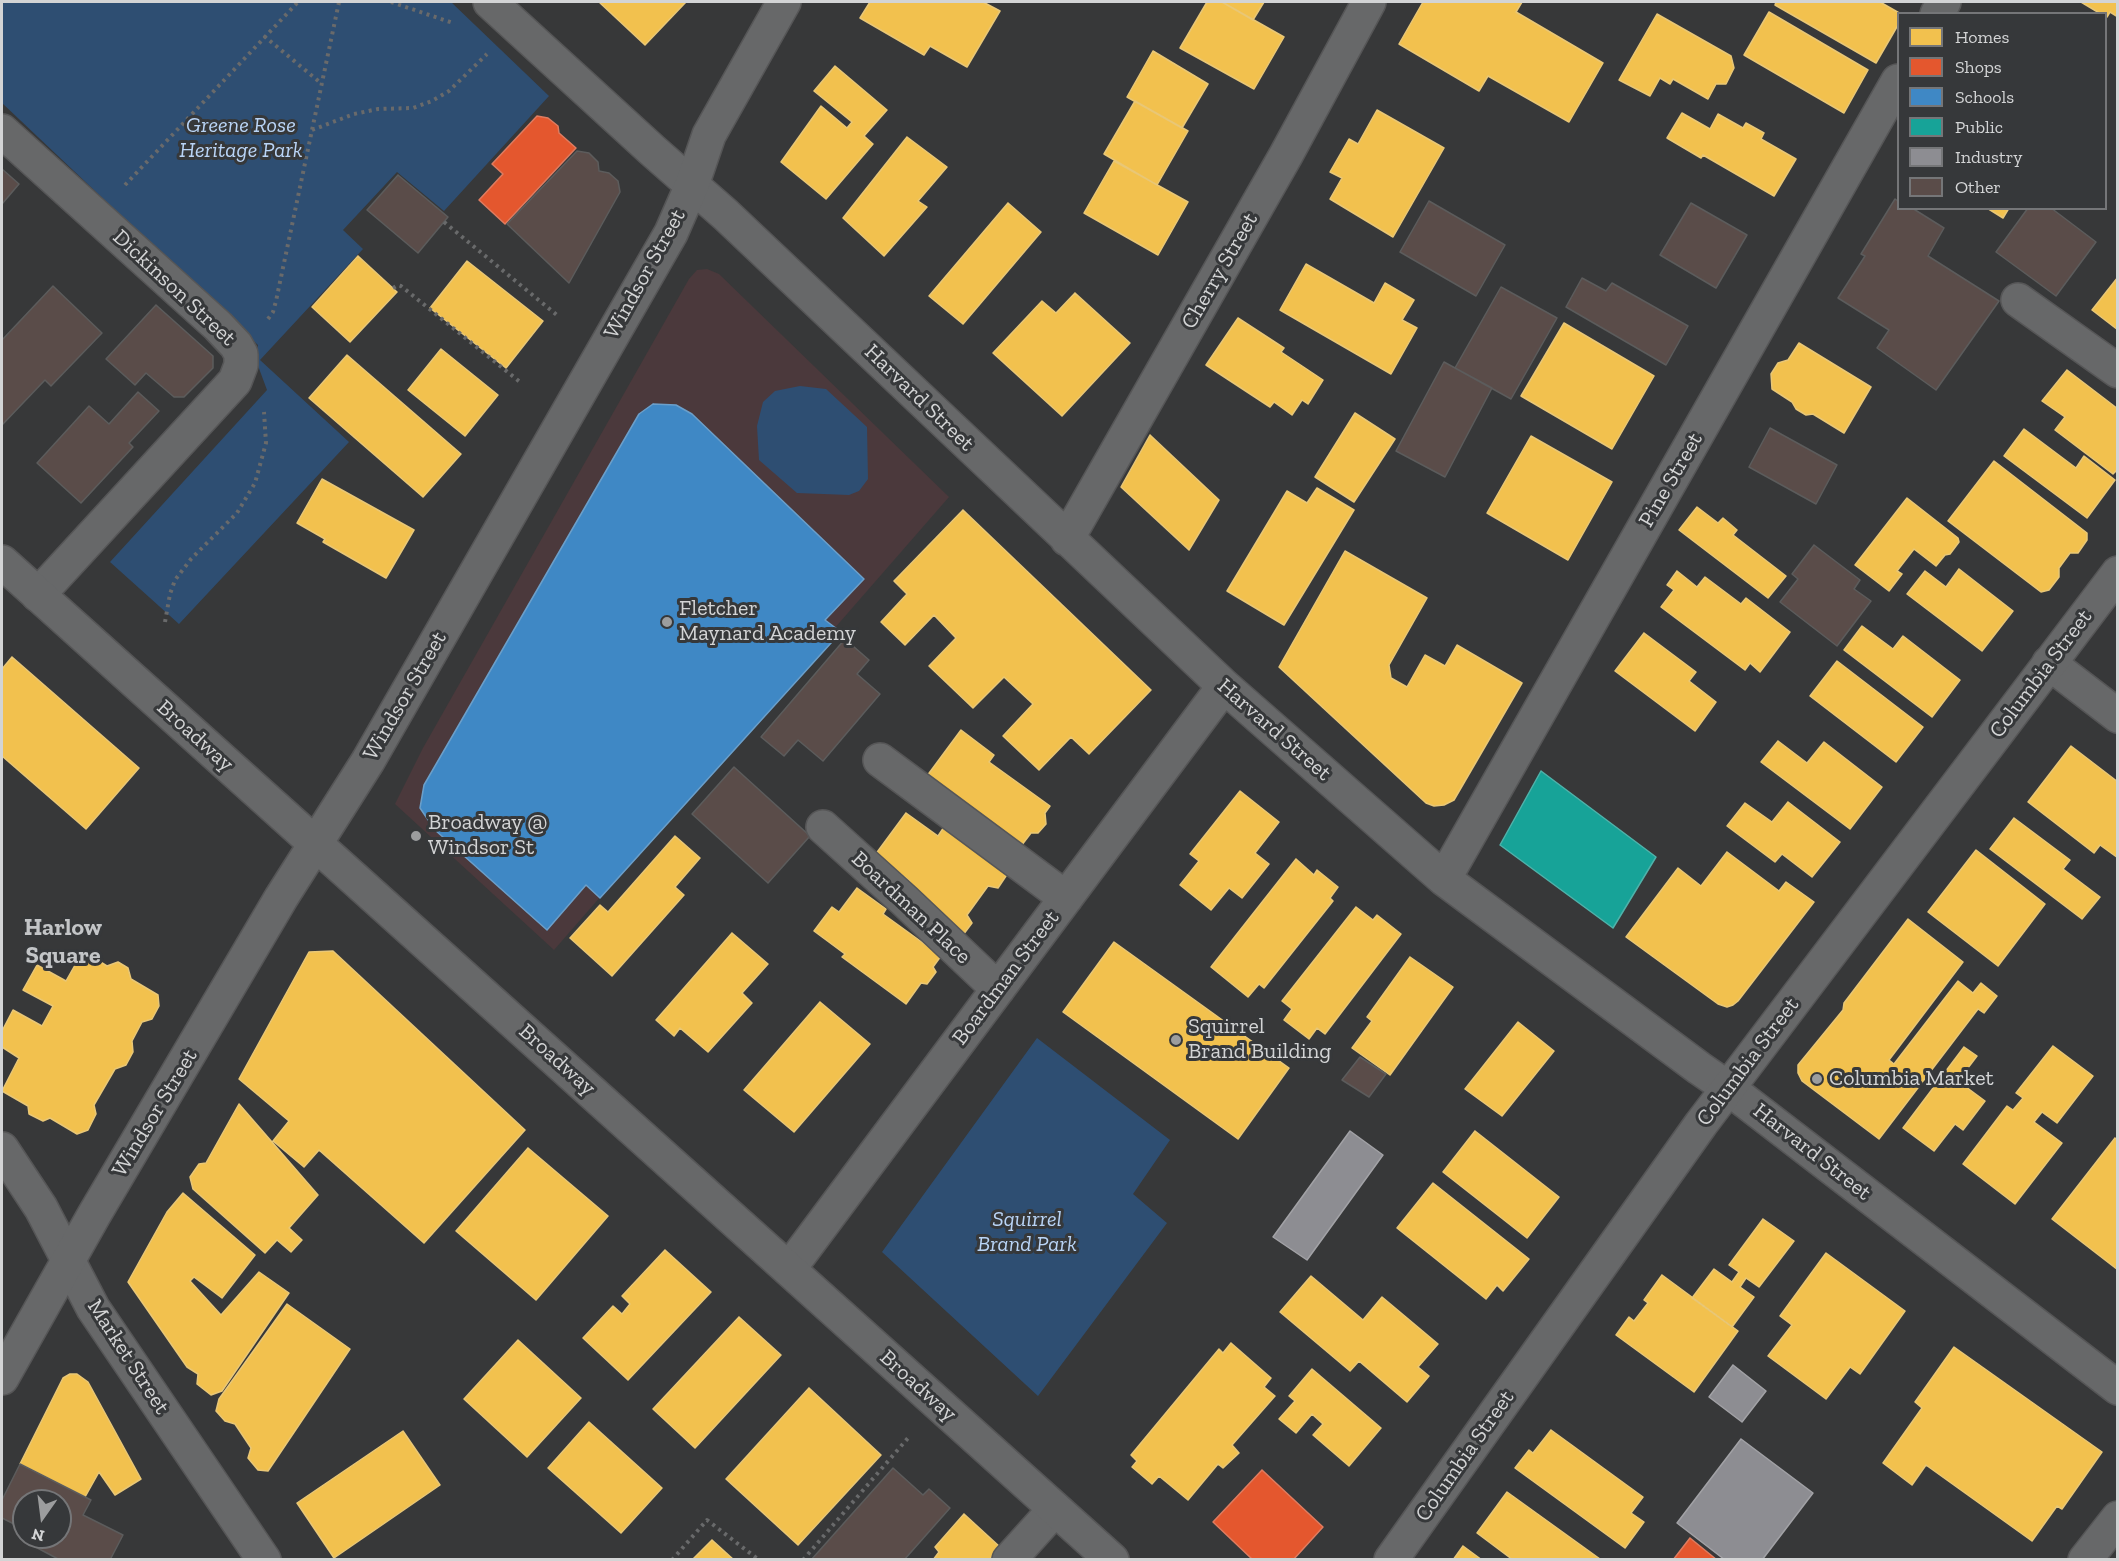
<!DOCTYPE html>
<style>
body{margin:0}
#map{position:relative;width:2119px;height:1561px;overflow:hidden;background:#373839;font-family:"Zilla Slab",serif}
canvas{display:block}
.frame{position:absolute;inset:0;border:3px solid #d3d4d5;pointer-events:none}
.legend{position:absolute;left:1897px;top:12px;width:210px;height:198px;box-sizing:border-box;background:#36383a;border:2px solid #757678;margin:0;padding:8px 10px;list-style:none;font-size:18px;color:#d3d4d5}
.legend li{display:flex;align-items:center;gap:12px;height:30px}
.legend b{width:30px;border:2px solid #757678}
.north{position:absolute;left:12px;top:1489px;width:60px;height:60px;box-sizing:border-box;background:#36383a;border:2px solid #757678;border-radius:50%;rotate:194deg;font-size:16px;font-weight:700;line-height:24px;text-align:center;color:#d3d4d5}
.north::after{content:'';display:block;margin:auto;width:21px;height:27px;background:#9c9d9e;clip-path:polygon(50% 0,100% 100%,50% 72%,0 100%)}
</style>
<div id="map">
<canvas width="2119" height="1561"></canvas>
<div class="frame"></div>
<ul class="legend">
<li><b style="height:16px;background:#f2c14e"></b>Homes</li>
<li><b style="height:16px;background:#e4572e"></b>Shops</li>
<li><b style="height:16px;background:#3f88c5"></b>Schools</li>
<li><b style="height:16px;background:#17a398"></b>Public</li>
<li><b style="height:16px;background:#8d8d92"></b>Industry</li>
<li><b style="height:16px;background:#5a4c49"></b>Other</li>
</ul>
<div class="north">N</div>
</div>
<script>
const context = document.querySelector('canvas').getContext('2d');
context.lineJoin = 'round';
function paint(path, color) { context.fillStyle = color; context.fill(path, 'evenodd'); }
const poly = rows => new Path2D(rows.map(r => 'M' + r).join(''));
function strokePath(path, color, width, dash) { context.strokeStyle = color; context.lineWidth = width; context.lineCap = dash ? 'butt' : 'round'; context.setLineDash(dash || []); context.stroke(path); }
function label(font, color, halo, rows, align = 'center') {
  context.font = font + ' "Zilla Slab",serif'; context.lineWidth = 6; context.setLineDash([]); context.textBaseline = 'middle'; context.strokeStyle = halo; context.fillStyle = color; for (const [text, x, y, turn = 0] of rows) {
    context.save(); context.translate(x, y); context.rotate((+turn || 0) * Math.PI / 180); context.textAlign = isNaN(turn) ? turn : align; if (halo) context.strokeText(text, 0, 0); context.fillText(text, 0, 0); context.restore();
  }
}
const education = poly([
 [707,269,719,274,949,497,554,950,395,804,423,748,689,279,697,270]
]);
const green = poly([
 [2,2,451,2,549,96,444,211,397,172,343,230,363,249,260,360,349,442,179,624,110,562,267,390,257,363,259,360,256,354,258,345,2,103],
 [800,386,826,389,867,427,868,479,859,491,849,495,797,493,759,460,757,426,763,402,775,391],
 [1037,1038,1170,1140,1133,1194,1167,1223,1038,1396,882,1252]
]);
const homes = poly([
 [599,2,686,2,645,45,599,2],
 [870,2,983,2,1000,11,967,67,930,46,924,55,860,18,870,2],
 [1207,2,1222,2,1284,37,1254,89,1180,48,1207,2],
 [1222,2,1264,2,1253,20,1222,2],
 [1423,2,1522,2,1516,12,1603,63,1569,122,1488,76,1479,91,1399,44,1423,2],
 [1776,2,1880,2,1901,14,1898,14,1898,25,1876,63,1775,5,1776,2],
 [2081,2,2118,2,2118,17,2110,12,2107,17,2106,14,2101,14,2081,2],
 [1769,12,1868,70,1844,113,1744,55,1769,12],
 [1657,14,1731,56,1734,68,1726,84,1716,84,1708,99,1673,79,1670,84,1660,78,1650,96,1619,80,1657,14],
 [1153,51,1208,84,1182,128,1127,97,1153,51],
 [835,66,887,110,864,136,873,144,826,199,781,162,821,106,847,128,852,122,814,91,835,66],
 [1135,101,1188,131,1157,185,1104,154,1135,101],
 [1377,110,1444,148,1393,237,1330,199,1342,178,1330,172,1349,139,1358,144,1377,110],
 [1682,113,1710,129,1718,114,1743,128,1746,123,1764,133,1761,139,1796,159,1774,196,1703,155,1701,158,1667,138,1682,113],
 [907,137,947,167,918,201,927,207,884,256,843,218,907,137],
 [1114,161,1188,202,1158,255,1084,213,1114,161],
 [1008,203,1041,232,963,324,929,296,1008,203],
 [1987,208,2009,208,2003,218,1987,208],
 [358,256,397,292,350,342,312,307,358,256],
 [467,261,543,321,506,368,430,308,467,261],
 [1306,264,1374,303,1385,283,1414,300,1402,320,1417,328,1391,374,1280,310,1306,264],
 [2118,277,2118,330,2092,310,2118,277],
 [1075,293,1130,343,1062,416,993,353,1042,301,1056,313,1075,293],
 [1238,318,1284,348,1281,352,1323,380,1308,404,1302,400,1292,415,1274,402,1270,407,1206,365,1238,318],
 [1564,323,1654,376,1612,449,1521,396,1564,323],
 [1799,343,1871,387,1844,433,1813,414,1806,415,1796,409,1792,402,1772,389,1771,374,1778,363,1788,360,1799,343],
 [441,349,498,395,465,436,408,390,441,349],
 [347,355,461,454,423,497,309,398,347,355],
 [2067,370,2118,409,2118,469,2113,474,2055,430,2065,417,2042,401,2067,370],
 [1355,413,1395,439,1354,502,1315,477,1355,413],
 [2024,429,2076,468,2084,456,2115,480,2087,518,2004,456,2024,429],
 [1150,435,1219,500,1189,550,1121,487,1150,435],
 [1531,436,1612,482,1568,560,1487,513,1531,436],
 [1994,461,2087,533,2087,540,2078,553,2070,553,2059,568,2059,577,2049,590,2041,592,1948,521,1994,461],
 [322,479,414,530,386,578,323,542,325,539,297,523,322,479],
 [1317,488,1354,510,1284,625,1227,591,1287,491,1307,503,1317,488],
 [1907,498,1958,538,1959,542,1950,554,1945,555,1936,566,1914,549,1897,571,1902,574,1889,591,1855,565,1907,498],
 [1697,507,1718,523,1723,518,1737,530,1733,535,1786,576,1768,598,1679,530,1697,507],
 [963,510,1151,690,1089,754,1071,737,1039,770,1003,736,1033,704,1004,677,973,708,929,666,956,638,934,615,905,645,881,622,907,594,894,581,963,510],
 [1345,551,1427,598,1389,665,1391,678,1407,687,1425,655,1445,666,1457,645,1522,683,1454,800,1444,805,1434,806,1426,803,1279,667,1345,551],
 [1959,569,2013,611,1982,651,1907,594,1925,571,1946,587,1959,569],
 [1677,571,1697,587,1705,577,1741,604,1746,598,1790,632,1760,672,1750,663,1745,670,1661,607,1674,590,1667,585,1677,571],
 [1862,626,1893,649,1903,636,1960,680,1932,717,1844,650,1862,626],
 [1644,633,1696,672,1689,681,1716,702,1695,731,1615,671,1644,633],
 [12,657,139,768,86,829,2,756,2,669,12,657],
 [1837,661,1923,727,1896,762,1810,696,1837,661],
 [961,730,994,755,989,762,1050,806,1045,813,1046,824,1038,833,1031,833,1018,850,924,780,961,730],
 [1778,741,1807,763,1824,742,1882,787,1850,829,1761,762,1778,741],
 [2071,746,2118,782,2118,858,2100,845,2094,853,2028,802,2071,746],
 [1240,791,1279,822,1255,853,1269,864,1242,898,1229,888,1211,910,1180,885,1199,861,1190,854,1240,791],
 [1788,802,1840,842,1812,877,1782,854,1775,862,1727,826,1745,803,1772,822,1788,802],
 [906,813,938,836,946,824,1001,868,1006,876,998,888,988,886,967,915,972,923,963,935,899,896,910,881,875,855,906,813],
 [2014,818,2070,860,2063,869,2100,897,2082,919,1990,849,2014,818],
 [675,836,700,858,675,887,684,895,612,976,570,938,600,905,608,912,675,836],
 [1976,850,2045,904,1998,966,1928,912,1976,850],
 [1727,852,1779,891,1786,882,1814,902,1738,1001,1733,1005,1727,1007,1718,1004,1626,937,1678,868,1701,886,1727,852],
 [1296,859,1314,875,1317,870,1338,887,1330,898,1333,901,1264,988,1259,984,1248,997,1211,967,1296,859],
 [857,888,886,909,883,914,941,956,933,967,936,972,927,984,921,983,906,1004,842,957,845,954,814,931,832,907,839,912,857,888],
 [1356,907,1373,920,1377,915,1401,934,1325,1034,1317,1028,1309,1039,1284,1020,1292,1009,1282,1001,1356,907],
 [1908,919,1963,962,1889,1060,1894,1064,1958,981,1973,993,1981,983,1997,996,1984,1013,1978,1009,1879,1139,1802,1081,1798,1073,1798,1065,1843,1010,1844,1003,1908,919],
 [732,933,768,964,742,993,752,1003,708,1052,680,1028,674,1036,656,1020,732,933],
 [1114,942,1289,1068,1238,1139,1063,1012,1114,942],
 [83,951,107,966,118,962,128,968,131,979,158,995,159,1006,152,1019,142,1022,132,1041,133,1052,126,1065,115,1069,94,1105,96,1114,88,1130,77,1134,50,1118,43,1121,29,1114,28,1106,2,1091,19,1058,2,1047,2,1031,13,1010,42,1026,53,1006,23,990,37,965,66,981,83,951],
 [333,951,525,1130,424,1243,319,1150,304,1167,273,1141,289,1121,239,1079,309,952,333,951],
 [1410,957,1453,987,1390,1075,1352,1048,1372,1021,1367,1017,1410,957],
 [820,1002,870,1044,794,1132,744,1090,820,1002],
 [1518,1022,1554,1051,1502,1116,1465,1089,1518,1022],
 [2053,1046,2093,1076,2057,1123,2042,1112,2034,1122,2062,1143,2015,1204,1963,1164,2007,1106,2013,1110,2023,1098,2016,1093,2053,1046],
 [1964,1047,1977,1056,1958,1081,1985,1101,1963,1130,1955,1124,1934,1151,1903,1128,1964,1047],
 [239,1104,318,1195,289,1228,302,1240,291,1252,277,1240,265,1253,193,1189,190,1177,199,1164,206,1163,239,1104],
 [1475,1131,1559,1197,1527,1238,1443,1172,1475,1131],
 [2115,1138,2118,1140,2118,1270,2052,1219,2115,1138],
 [528,1148,608,1216,536,1300,456,1231,528,1148],
 [1433,1183,1529,1259,1503,1291,1497,1285,1486,1299,1397,1228,1433,1183],
 [183,1193,255,1255,222,1298,194,1277,190,1281,221,1315,259,1272,289,1293,222,1391,211,1395,197,1384,198,1374,187,1367,128,1282,167,1212,183,1193],
 [1763,1219,1794,1241,1759,1287,1746,1278,1740,1287,1754,1297,1732,1327,1692,1298,1714,1269,1732,1282,1739,1272,1729,1265,1763,1219],
 [665,1250,711,1292,628,1380,583,1338,613,1306,622,1314,630,1304,622,1296,665,1250],
 [1826,1253,1905,1311,1860,1374,1850,1367,1826,1399,1768,1356,1792,1325,1780,1316,1826,1253],
 [1662,1275,1738,1331,1694,1392,1616,1335,1629,1317,1634,1321,1648,1303,1644,1300,1662,1275],
 [1311,1276,1363,1320,1382,1297,1438,1344,1418,1367,1429,1376,1407,1402,1359,1361,1350,1371,1280,1312,1311,1276],
 [287,1304,350,1349,268,1471,258,1470,248,1458,251,1448,235,1424,225,1421,216,1411,219,1399,287,1304],
 [739,1317,781,1355,695,1448,653,1409,739,1317],
 [518,1340,581,1398,527,1457,464,1399,518,1340],
 [1231,1343,1271,1378,1264,1387,1275,1396,1232,1445,1239,1453,1223,1468,1218,1464,1188,1500,1159,1476,1152,1484,1132,1467,1137,1461,1131,1455,1219,1349,1223,1353,1231,1343],
 [1954,1347,2102,1452,2062,1509,2057,1506,2032,1541,1926,1465,1912,1485,1883,1463,1922,1408,1915,1402,1954,1347],
 [1312,1369,1381,1428,1349,1466,1313,1435,1323,1424,1312,1414,1296,1433,1279,1419,1295,1401,1289,1396,1312,1369],
 [70,1374,77,1374,88,1382,141,1479,115,1495,99,1472,85,1497,20,1464,63,1378,70,1374],
 [809,1388,881,1455,798,1545,726,1479,809,1388],
 [589,1422,662,1488,621,1533,548,1468,589,1422],
 [1551,1430,1643,1497,1631,1513,1644,1522,1625,1548,1515,1468,1529,1450,1533,1453,1551,1430],
 [403,1431,440,1485,334,1558,297,1503,403,1431],
 [1507,1492,1600,1559,1513,1560,1477,1533,1507,1492],
 [964,1514,1000,1547,989,1560,933,1560,939,1552,935,1547,964,1514],
 [712,1540,734,1560,692,1560,712,1540],
 [1463,1546,1482,1560,1453,1560,1463,1546]
]);
const shops = poly([
 [537,116,548,118,558,126,559,133,576,148,505,224,479,200,503,174,492,164,537,116],
 [1262,1470,1323,1527,1293,1560,1253,1560,1213,1522,1262,1470],
 [1690,1538,1717,1560,1673,1560,1690,1538]
]);
const schools = poly([
 [653,404,676,405,692,414,864,579,825,620,841,632,600,898,586,885,547,930,435,830,420,808,424,785,639,414,653,404]
]);
const public = poly([
 [1541,771,1656,857,1613,928,1500,845,1541,771]
]);
const industry = poly([
 [1350,1131,1383,1155,1307,1260,1273,1237,1350,1131],
 [1733,1365,1766,1391,1742,1422,1709,1397,1733,1365],
 [1741,1439,1813,1493,1762,1560,1725,1560,1677,1523,1741,1439]
]);
const building = poly([
 [577,151,589,153,598,162,599,171,609,173,618,181,620,192,569,283,507,224,577,151],
 [2,169,19,184,2,204,2,169],
 [398,175,448,217,418,253,367,210,398,175],
 [1895,199,1898,201,1898,208,1912,208,1944,228,1928,256,1999,301,1936,390,1877,348,1889,330,1838,298,1865,256,1861,254,1895,199],
 [1429,201,1505,245,1476,296,1400,252,1429,201],
 [1691,203,1747,235,1716,288,1660,255,1691,203],
 [2028,208,2051,208,2096,242,2056,296,1996,252,2028,208],
 [1582,278,1606,291,1612,283,1688,326,1666,365,1566,307,1582,278],
 [53,286,102,333,51,386,45,380,2,425,2,340,53,286],
 [1501,287,1557,318,1511,399,1455,368,1501,287],
 [156,305,213,356,213,368,184,397,174,397,146,373,135,385,106,359,156,305],
 [1444,362,1492,388,1445,477,1396,451,1444,362],
 [138,392,159,411,129,443,133,447,81,503,37,463,89,406,109,424,138,392],
 [1770,428,1837,465,1816,504,1749,467,1770,428],
 [1814,545,1860,580,1854,589,1871,601,1837,646,1780,602,1798,579,1792,574,1814,545],
 [845,639,869,660,857,674,880,694,823,761,798,740,784,756,761,737,845,639],
 [734,767,810,836,768,883,692,814,734,767],
 [1360,1057,1386,1074,1369,1097,1342,1080,1360,1057],
 [20,1464,91,1500,83,1515,123,1535,110,1560,60,1560,28,1543,31,1537,60,1537,60,1501,24,1501,24,1529,2,1518,2,1500,20,1464],
 [893,1468,923,1495,929,1489,950,1508,904,1560,811,1560,893,1468]
]);
const path = poly([
 [391,2,453,23],
 [264,36,322,84],
 [312,130,354,114,378,109,413,108,432,101,449,91,487,54],
 [125,185,298,2],
 [444,222,558,316],
 [393,288,398,285,401,286,520,382],
 [268,319,273,312,276,301,339,2],
 [165,622,170,594,175,580,191,559,237,513,255,483,266,443,264,412],
 [672,1560,707,1520,759,1560],
 [803,1560,908,1438]
]);
const street = poly([
 [490,2,652,150,726,215,1224,686,1444,879,1699,1068,1728,1088,2118,1388],
 [1937,14,1944,2],
 [2,131,218,326,236,345,241,354,241,365,235,381,38,595],
 [2018,300,2118,371],
 [1067,539,1286,155,1369,2],
 [2049,663,2118,716],
 [880,760,1066,898],
 [823,827,904,900,998,989],
 [1444,879,1898,81],
 [2,1149,41,1208,93,1308,264,1560],
 [789,1269,1224,686],
 [1009,1560,1055,1509],
 [2085,1560,2118,1518]
]);
const secondary = poly([
 [2,562,1112,1560],
 [2,1378,94,1215,281,898,368,761,671,233,692,185,709,135,784,2],
 [1391,1560,1701,1124,2118,573]
]);
const markers = [
 [667,622,6,"#9c9d9e"],
 [416,836,6,"#9c9d9e"],
 [1176,1040,6,"#9c9d9e"],
 [1817,1079,6,"#9c9d9e"]
];
const parkNames = [
 ["Greene Rose",241,126],
 ["Heritage Park",241,151],
 ["Squirrel",1027,1220],
 ["Brand Park",1027,1245]
];
const streetNames = [
 ["Cherry Street",1220,271,-60],
 ["Windsor Street",645,274,-61],
 ["Dickinson Street",174,288,43],
 ["Harvard Street",919,398,44],
 ["Pine Street",1671,480,-60],
 ["Columbia Street",2041,674,-53],
 ["Windsor Street",405,696,-60],
 ["Harvard Street",1274,730,41],
 ["Broadway",195,736,42],
 ["Boardman Place",911,908,43],
 ["Boardman Street",1006,978,-53],
 ["Broadway",557,1060,42],
 ["Columbia Street",1748,1062,-53],
 ["Windsor Street",155,1113,-59],
 ["Harvard Street",1812,1152,38],
 ["Market Street",128,1357,57],
 ["Broadway",918,1386,42],
 ["Columbia Street",1465,1456,-55]
];
const poiNames = [
 ["Fletcher",679,609],
 ["Maynard Academy",679,634],
 ["Broadway @",428,823],
 ["Windsor St",428,848],
 ["Squirrel",1188,1027],
 ["Brand Building",1188,1052],
 ["Columbia Market",1829,1079]
];
const neighbourhoodNames = [
 ["Harlow",63,928],
 ["Square",63,956]
];
paint(education, '#4b393c');
paint(green, '#2e4e72');
paint(homes, '#f2c14e');
strokePath(homes, '#e9c776', 1.5);
paint(shops, '#e4572e');
strokePath(shops, '#df7c60', 1.5);
paint(schools, '#3f88c5');
strokePath(schools, '#6b9fca', 1.5);
paint(public, '#17a398');
strokePath(public, '#4fb2aa', 1.5);
paint(industry, '#8d8d92');
strokePath(industry, '#a2a2a6', 1.5);
paint(building, '#5a4c49');
strokePath(building, '#5c5c5c', 1.5);
strokePath(street, '#565657', 36);
strokePath(secondary, '#565657', 36);
strokePath(path, '#696a6b', 4, [3, 4.5]);
strokePath(street, '#676869', 33);
strokePath(secondary, '#676869', 33);
for (const [x, y, r, color] of markers) { const dot = new Path2D(); dot.arc(x, y, r, 0, 2 * Math.PI); context.fillStyle = color; context.fill(dot); strokePath(dot, '#36383a', 2); }
label('italic 22px', '#b9d4f6', '#36383a', parkNames);
label('22px', '#d3d4d5', '#36383a', streetNames);
label('22px', '#d3d4d5', '#36383a', poiNames, 'left');
label('bold 24px', '#c3c5c7', '#36383a', neighbourhoodNames);
</script>
